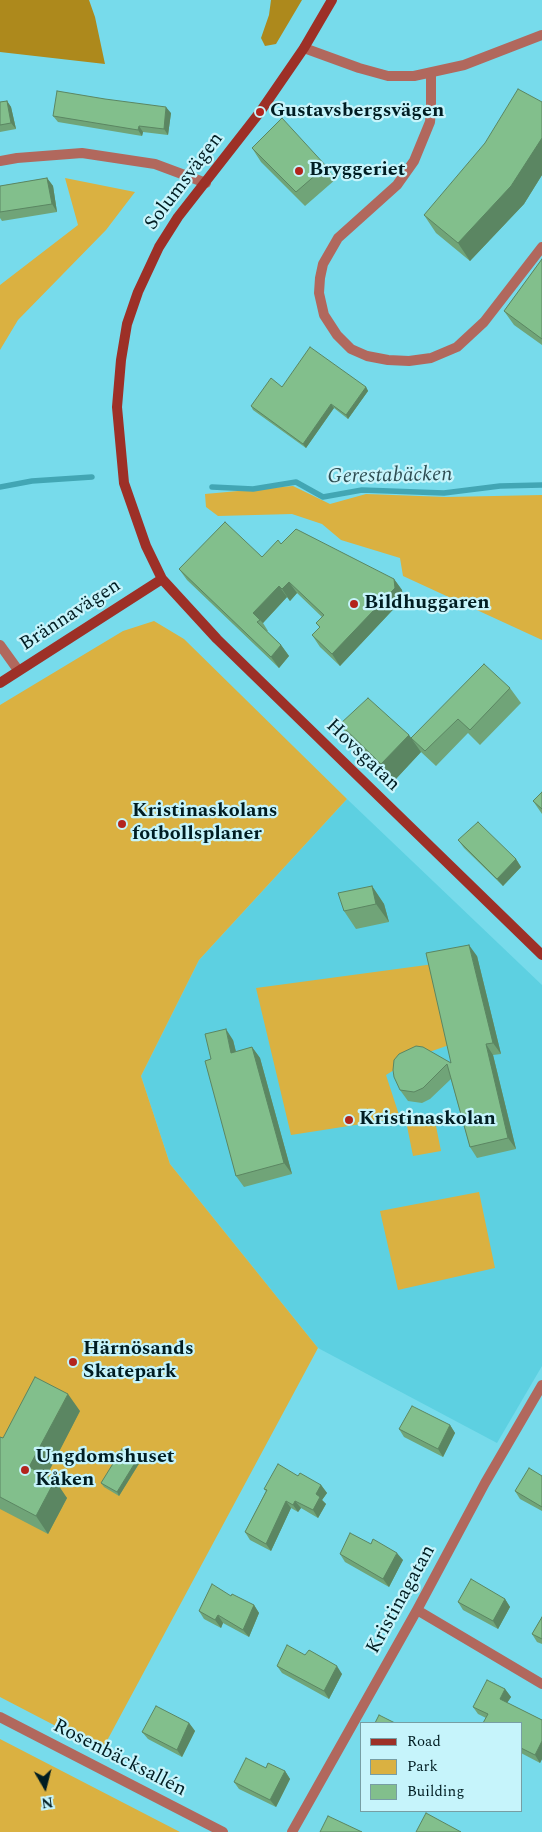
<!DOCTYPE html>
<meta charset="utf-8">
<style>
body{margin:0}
#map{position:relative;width:542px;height:1832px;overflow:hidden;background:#77dbeb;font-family:Spectral,serif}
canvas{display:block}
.legend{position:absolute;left:360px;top:1722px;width:162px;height:90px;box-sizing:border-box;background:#c6f4fb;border:1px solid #779ea4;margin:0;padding:6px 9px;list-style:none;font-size:15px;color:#001d22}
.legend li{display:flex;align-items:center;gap:10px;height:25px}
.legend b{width:25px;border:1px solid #779ea4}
.north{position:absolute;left:20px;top:1762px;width:50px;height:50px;-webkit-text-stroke:4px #c6f4fb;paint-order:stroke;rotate:172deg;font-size:14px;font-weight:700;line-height:20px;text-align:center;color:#001d22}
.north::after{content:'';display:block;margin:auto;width:18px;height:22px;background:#001d22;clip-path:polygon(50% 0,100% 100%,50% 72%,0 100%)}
</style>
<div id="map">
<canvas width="542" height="1832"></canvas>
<ul class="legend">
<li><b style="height:6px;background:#9d3027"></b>Road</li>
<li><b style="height:14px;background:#dab141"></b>Park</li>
<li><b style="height:14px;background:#82bf8c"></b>Building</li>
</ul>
<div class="north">N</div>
</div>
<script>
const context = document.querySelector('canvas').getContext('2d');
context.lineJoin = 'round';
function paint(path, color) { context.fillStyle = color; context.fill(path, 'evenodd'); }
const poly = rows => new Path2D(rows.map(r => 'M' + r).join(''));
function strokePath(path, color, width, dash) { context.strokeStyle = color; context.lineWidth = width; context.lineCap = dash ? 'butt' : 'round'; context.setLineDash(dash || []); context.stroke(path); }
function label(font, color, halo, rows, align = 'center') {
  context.font = font + ' Spectral,serif'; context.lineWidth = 4.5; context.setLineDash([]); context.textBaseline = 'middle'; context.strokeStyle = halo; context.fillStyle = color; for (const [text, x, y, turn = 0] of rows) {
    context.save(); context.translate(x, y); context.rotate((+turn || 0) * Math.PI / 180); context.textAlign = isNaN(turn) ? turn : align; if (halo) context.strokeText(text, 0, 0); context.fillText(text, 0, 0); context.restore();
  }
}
const built = poly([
 [347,799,542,985,542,1366,497,1443,318,1348,170,1164,141,1076,199,960]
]);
const green = poly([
 [65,178,135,192,106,230,18,320,0,350,0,285,78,225],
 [293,486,330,504,366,494,446,497,542,495,542,640,403,576,400,558,341,540,322,524,292,514,218,516,206,507,205,494],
 [154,621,184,639,347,799,199,960,141,1076,170,1164,318,1348,102,1750,0,1697,0,705,123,631],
 [434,964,452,1044,415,1057,386,1075,400,1118,291,1135,256,988],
 [434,1116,441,1151,413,1156,406,1121],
 [479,1192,495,1268,398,1290,380,1211],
 [0,1739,180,1832,0,1832]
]);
const forest = poly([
 [0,0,89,0,95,17,105,64,0,52],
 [271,0,302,0,276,44,265,46,261,38,269,15]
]);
const stream = poly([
 [0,487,32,481,92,477],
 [212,487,253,489,296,482,323,497,362,490,444,493,500,486,542,485]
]);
const street = poly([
 [304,48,359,68,388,76,414,76,464,65,542,35],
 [431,74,431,111,430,122,414,161,397,185,338,238,323,264,320,278,319,293,324,315,337,335,351,349,367,356,388,360,409,361,431,358,457,347,484,322,542,247],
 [0,161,17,158,82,153,155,164,206,183],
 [0,645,18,670],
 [417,1610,542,1684],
 [0,1717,223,1832],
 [292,1832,417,1610,485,1483,542,1385]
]);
const secondary = poly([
 [332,0,304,48,260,112,178,217,159,247,138,292,127,324,121,360,117,407,124,483,146,546,162,579,217,639,542,955],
 [0,683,162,579]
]);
const wall = poly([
 [7,101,11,107,16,129,0,132,0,102],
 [542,102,542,175,524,204,470,261,436,233,424,215],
 [171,113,168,135,143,132,142,136,58,122,53,116],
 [252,148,326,166,336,179,305,206,261,162],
 [47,178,53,186,57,212,2,221,0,218,0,186],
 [542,259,542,345,514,325,504,311],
 [282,387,366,387,368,391,348,419,334,408,306,448,253,410,251,406],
 [281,544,394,579,402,590,403,599,340,666,320,647,312,635,320,628,316,623,322,617,297,593,290,601,287,597,263,623,268,631,267,631,281,645,289,656,279,668,187,580,179,569,262,557],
 [510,688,521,703,480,745,468,733,436,766,421,752,394,781,352,742,340,724,409,735,411,738],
 [542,792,542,814,533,801],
 [458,840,516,859,521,867,503,886,464,848],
 [372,886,384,904,389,922,356,929,344,911],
 [477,956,501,1054,493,1055,516,1149,477,1158,470,1147,451,1079,430,1099,422,1103,408,1101,400,1090,416,1046,451,1063],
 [233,1040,236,1052,252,1047,260,1058,292,1174,244,1187,236,1176,211,1059],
 [80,1411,46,1476,67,1498,48,1534,0,1509,0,1437,3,1438],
 [450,1425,455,1433,443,1457,404,1437,399,1429],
 [140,1462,119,1496,104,1487,101,1483],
 [298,1476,321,1485,327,1493,322,1500,326,1504,318,1518,301,1508,298,1512,291,1508,271,1551,250,1540,245,1532,266,1491,264,1489],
 [542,1476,542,1511,520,1499,515,1491],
 [371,1544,403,1560,389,1587,345,1562,340,1554],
 [231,1596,254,1605,259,1613,249,1637,223,1623,221,1628,204,1619,199,1611],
 [505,1599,510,1607,498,1629,463,1610,458,1602],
 [542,1617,542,1644,537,1642,532,1634],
 [305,1655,342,1674,329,1699,282,1673,277,1666],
 [505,1689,511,1697,507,1703,542,1720,542,1759,540,1763,521,1753,521,1723,486,1718,478,1714,473,1707],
 [189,1723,195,1731,182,1757,148,1739,142,1732],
 [266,1768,285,1771,290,1779,276,1807,239,1789,234,1782]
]);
const shadedWall = poly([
 [7,101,11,107,16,129,11,123],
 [166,107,171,113,168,135,164,129],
 [139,126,143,132,142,136,138,130],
 [542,138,542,175,524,204,470,261,458,243],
 [47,178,53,186,57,212,52,204],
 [366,387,368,391,348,419,346,415],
 [331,404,334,408,306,448,303,444],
 [394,579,402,590,403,599,340,666,332,654],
 [289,582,297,593,290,601,282,589],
 [279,586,287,597,263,623,253,613],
 [281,645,289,656,279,668,271,657],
 [409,735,421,752,394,781,381,764],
 [516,859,521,867,503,886,497,879],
 [372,886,384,904,389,922,376,904],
 [469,945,477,956,501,1054,493,1043],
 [226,1029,233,1040,239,1064,231,1053],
 [486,1044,493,1055,516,1149,508,1138],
 [252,1047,260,1058,292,1174,284,1163],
 [68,1394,80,1411,42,1485,29,1467],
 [450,1425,455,1433,443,1457,438,1449],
 [138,1458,140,1462,119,1496,117,1492],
 [55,1480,67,1498,48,1534,36,1516],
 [321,1485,327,1493,322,1500,326,1504,318,1518,313,1510,316,1494],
 [286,1501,291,1508,271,1551,266,1544],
 [295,1501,301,1508,298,1512,293,1505],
 [397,1553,403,1560,389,1587,383,1579],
 [505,1599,510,1607,498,1629,493,1621],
 [254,1605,259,1613,249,1637,243,1630],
 [218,1615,223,1623,221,1628,215,1620],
 [337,1666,342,1674,329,1699,324,1691],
 [505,1689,511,1697,505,1706,500,1699],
 [189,1723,195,1731,182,1757,177,1750],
 [542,1741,542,1759,540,1763,535,1755],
 [285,1771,290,1779,276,1807,270,1800]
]);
const building = poly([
 [518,89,542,102,542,138,511,186,458,243,424,215,485,143,518,89],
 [57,91,105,99,166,107,164,129,139,126,138,130,53,116,57,91],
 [7,101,11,123,0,125,0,102,7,101],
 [282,118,326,166,296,192,252,148,282,118],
 [47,178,52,204,0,212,0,186,47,178],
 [542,259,542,339,504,311,542,259],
 [310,347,366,387,346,415,331,404,303,444,251,406,271,378,282,387,310,347],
 [225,522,262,557,278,540,281,544,296,529,394,579,395,588,332,654,312,635,320,627,316,623,324,615,289,582,282,589,279,586,253,613,260,620,257,622,281,645,271,657,179,569,225,522],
 [484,664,510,688,470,730,458,719,425,751,411,738,484,664],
 [368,698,409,735,381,764,340,724,368,698],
 [542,792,542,809,533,801,542,792],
 [478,822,516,859,497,879,458,840,478,822],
 [372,886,376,904,344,911,338,893,372,886],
 [469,945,493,1043,486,1044,508,1138,470,1147,447,1064,423,1088,414,1092,400,1090,394,1077,393,1070,394,1060,399,1054,416,1046,423,1047,451,1063,426,953,469,945],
 [226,1029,231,1053,252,1047,284,1163,236,1176,205,1061,211,1059,205,1034,226,1029],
 [35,1377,68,1394,29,1467,55,1480,36,1516,0,1497,0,1437,3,1438,35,1377],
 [412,1406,450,1425,438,1449,399,1429,412,1406],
 [122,1449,138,1458,117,1492,101,1483,122,1449],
 [278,1464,298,1476,300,1473,321,1485,316,1494,320,1497,313,1510,295,1501,293,1505,286,1501,266,1544,245,1532,267,1490,264,1489,278,1464],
 [529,1468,542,1476,542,1507,515,1491,529,1468],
 [350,1533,371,1544,373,1539,397,1553,383,1579,340,1554,350,1533],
 [471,1579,505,1599,493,1621,458,1602,471,1579],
 [212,1584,231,1596,232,1594,254,1605,243,1630,218,1615,215,1620,199,1611,212,1584],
 [542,1617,542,1639,532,1634,542,1617],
 [287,1645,305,1655,309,1650,337,1666,324,1691,277,1666,287,1645],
 [487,1680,505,1689,500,1699,542,1720,542,1741,535,1755,521,1748,521,1723,483,1723,488,1714,473,1707,487,1680],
 [156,1706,189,1723,177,1750,142,1732,156,1706],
 [379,1715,395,1723,375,1723,379,1715],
 [246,1758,266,1768,268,1763,285,1771,270,1800,234,1782,246,1758],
 [426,1813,461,1832,416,1832,426,1813],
 [328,1816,362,1832,320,1832,328,1816]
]);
const markers = [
 [260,112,5,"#b3241d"],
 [299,171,5,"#b3241d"],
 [354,604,5,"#b3241d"],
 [122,824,5,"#b3241d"],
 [349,1120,5,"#b3241d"],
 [73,1362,5,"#b3241d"],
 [25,1470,5,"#b3241d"]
];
const poiNames = [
 ["Gustavsbergsvägen",270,112],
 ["Bryggeriet",309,171],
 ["Bildhuggaren",364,604],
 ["Kristinaskolans",132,812],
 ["fotbollsplaner",132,835],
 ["Kristinaskolan",359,1120],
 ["Härnösands",83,1350],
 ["Skatepark",83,1373],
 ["Ungdomshuset",35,1458],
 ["Kåken",35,1481]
];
const streetNames = [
 ["Solumsvägen",185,182,-53],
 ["Brännavägen",71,616,-33],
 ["Hovsgatan",362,756,44],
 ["Kristinagatan",402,1600,-61],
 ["Rosenbäcksallén",119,1759,27]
];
const waterNames = [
 ["Gerestabäcken",390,477,-1]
];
paint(built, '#5dd0e1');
paint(green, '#dab141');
paint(forest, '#ad891c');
strokePath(stream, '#42a6b4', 5.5);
strokePath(street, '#b1685d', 10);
strokePath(secondary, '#9d3027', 10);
paint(wall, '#70a478');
paint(shadedWall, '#5b8662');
paint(building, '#82bf8c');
strokePath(building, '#5b8662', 1);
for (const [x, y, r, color] of markers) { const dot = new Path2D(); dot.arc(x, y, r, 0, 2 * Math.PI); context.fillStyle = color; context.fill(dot); strokePath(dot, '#c6f4fb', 2); }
label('bold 20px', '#001d22', '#c6f4fb', poiNames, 'left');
label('20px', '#001d22', '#c6f4fb', streetNames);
label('italic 21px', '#2e4d52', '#c6f4fb', waterNames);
</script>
